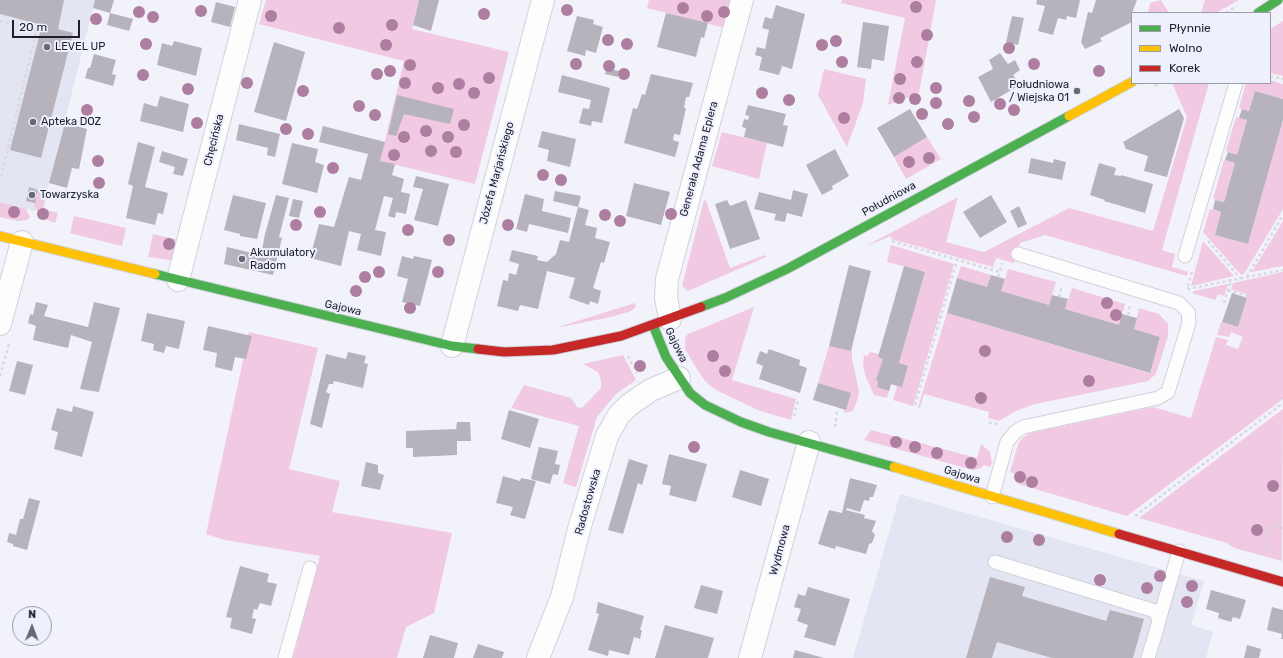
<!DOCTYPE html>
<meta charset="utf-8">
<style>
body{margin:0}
#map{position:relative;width:1283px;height:658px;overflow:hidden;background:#f2f3fa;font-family:Rubik,sans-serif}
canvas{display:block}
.legend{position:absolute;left:1131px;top:12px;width:140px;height:72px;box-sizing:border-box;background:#eef0fe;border:1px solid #9b9caa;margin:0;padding:5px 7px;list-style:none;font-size:12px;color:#1e1f2c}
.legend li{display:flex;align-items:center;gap:8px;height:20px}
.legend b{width:20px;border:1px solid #9b9caa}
.north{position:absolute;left:12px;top:606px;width:40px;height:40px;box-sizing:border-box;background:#eef0fe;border:1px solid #9b9caa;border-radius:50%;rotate:1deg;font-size:11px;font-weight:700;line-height:16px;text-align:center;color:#1e1f2c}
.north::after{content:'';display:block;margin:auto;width:14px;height:18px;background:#686974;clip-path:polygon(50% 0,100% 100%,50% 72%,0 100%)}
.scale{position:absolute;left:12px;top:20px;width:68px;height:18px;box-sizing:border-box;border:2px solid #1e1f2c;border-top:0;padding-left:5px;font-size:12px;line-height:14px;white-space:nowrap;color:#1e1f2c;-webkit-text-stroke:3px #eef0fe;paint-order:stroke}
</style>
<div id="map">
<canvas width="1283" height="658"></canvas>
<ul class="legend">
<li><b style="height:5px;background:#4caf50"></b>Płynnie</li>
<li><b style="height:5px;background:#ffc107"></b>Wolno</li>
<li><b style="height:5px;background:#c62828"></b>Korek</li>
</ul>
<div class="north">N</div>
<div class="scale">20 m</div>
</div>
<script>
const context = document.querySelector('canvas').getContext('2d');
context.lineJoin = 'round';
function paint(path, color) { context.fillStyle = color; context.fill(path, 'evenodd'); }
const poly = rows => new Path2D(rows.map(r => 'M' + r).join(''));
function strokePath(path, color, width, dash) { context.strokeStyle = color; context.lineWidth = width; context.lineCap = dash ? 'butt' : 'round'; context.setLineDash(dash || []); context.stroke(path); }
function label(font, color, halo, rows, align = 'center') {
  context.font = font + ' Rubik,sans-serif'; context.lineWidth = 4; context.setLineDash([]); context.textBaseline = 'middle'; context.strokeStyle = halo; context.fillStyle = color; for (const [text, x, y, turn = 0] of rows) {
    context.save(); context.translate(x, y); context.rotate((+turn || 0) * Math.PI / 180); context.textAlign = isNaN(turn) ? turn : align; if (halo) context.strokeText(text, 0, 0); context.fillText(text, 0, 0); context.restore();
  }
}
const built = poly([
 [0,0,95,0,42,213,0,202],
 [900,494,1204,581,1191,625,1213,632,1206,658,853,658]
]);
const green = poly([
 [266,0,419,0,412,29,509,52,475,184,380,161,404,61,259,24],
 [649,0,732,0,725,28,647,8],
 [842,0,936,0,919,93,888,105,905,18,841,3],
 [1161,0,1169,13,1148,13,1150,3],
 [1205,0,1239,0,1216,13,1201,13],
 [1283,21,1283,76,1270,73,1270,29],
 [824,69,866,79,863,103,847,147,818,95],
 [1270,80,1283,84,1283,99,1255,91,1249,111,1239,108,1246,83,1270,83],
 [1172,83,1209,83,1162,250,1175,254,1172,267,1188,272,1187,276,1045,235,1020,243,1014,263,996,258,993,267,891,239,891,236,864,247,958,197,946,242,984,252,1069,208,1153,231,1187,117],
 [1236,117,1247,120,1237,155,1226,151],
 [1283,120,1283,209,1244,274,1241,275,1203,232,1210,209,1221,212,1215,235,1248,244],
 [722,132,767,143,759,179,712,166],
 [927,137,941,159,906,179,894,157],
 [1224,160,1235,163,1224,202,1213,199],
 [38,190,47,192,43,209,58,213,55,223,45,219,34,206],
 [704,200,706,201,730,268,765,255,766,257,688,291,682,286],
 [0,202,26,209,30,217,27,220,18,221,0,217],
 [74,216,126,228,122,246,70,233],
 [1283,221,1283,266,1252,272],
 [153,234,179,240,172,258,170,260,148,257],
 [1203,241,1234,276,1191,286],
 [891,245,954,264,913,406,893,400,897,386,891,384,887,398,874,395,865,375,863,364,864,355,867,356,870,352,879,354,878,357,899,363,925,272,887,262],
 [961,266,991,275,987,287,957,278],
 [1008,269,1056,282,1049,305,1001,291],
 [1283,272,1283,399,1127,516,1018,484,1016,474,1010,472,1018,444,1022,438,1030,433,1153,407,1191,418,1216,337,1228,340,1226,345,1238,349,1243,337,1231,332,1229,337,1217,335,1221,322,1238,327,1247,298,1247,294,1231,289,1233,283],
 [1228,284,1224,296,1218,294,1215,300,1192,293,1194,291],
 [1072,288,1125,304,1119,325,1065,309],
 [635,303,636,307,631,311,611,317,555,328],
 [754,307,732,380,796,399,791,420,760,411,716,390,706,382,698,371,685,349,685,338,688,334],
 [1139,308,1159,314,1168,324,1168,336,1156,374,1148,381,1035,404,1016,411,999,421,988,418,989,412,924,394,920,408,918,407,947,313,1149,373,1160,337,1134,329],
 [249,332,318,348,289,469,340,481,332,512,452,533,434,613,406,627,397,658,293,658,320,556,225,540,206,534],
 [829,346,852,351,852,359,859,391,858,398,853,411,844,413,850,393,818,383],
 [623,355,636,380,616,394,597,417,576,487,563,483,579,426,511,408,524,385,571,398,578,408,583,407,601,388,601,380,598,372,583,364],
 [1283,409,1282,561,1234,548,1227,543,1139,518],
 [871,430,977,458,981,444,990,452,992,462,990,467,984,465,981,468,973,470,864,440]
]);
const building = poly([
 [0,0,64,0,58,29,73,33,41,158,10,150,42,25,0,14],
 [95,0,114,0,110,13,93,8],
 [419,0,439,0,431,31,413,25],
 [1037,0,1080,0,1076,18,1067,16,1066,20,1058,18,1053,35,1038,31,1045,6,1036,4],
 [1096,0,1137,0,1132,13,1132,22,1100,38,1102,41,1085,49,1081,42,1088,12,1092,13],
 [216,2,235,7,230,27,211,22],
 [776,5,805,14,792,69,782,66,779,75,759,70,762,57,755,55,757,47,765,49,769,30,762,28,765,17,772,19],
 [110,13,133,19,129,31,107,25],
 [666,13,708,23,704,38,701,37,696,57,657,47],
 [577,16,594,20,593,24,603,27,596,53,586,50,585,56,567,51],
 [1012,16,1024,18,1018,45,1006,42],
 [863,22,889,26,884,61,872,59,871,69,857,67],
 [174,41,202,48,196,76,157,65,162,43,172,46],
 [274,42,305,52,286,121,254,112],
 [1000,53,1008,64,1015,60,1020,70,1013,75,1020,85,991,102,978,77,993,69,989,60],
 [94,54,116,60,112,74,116,75,113,86,85,78,88,68,90,68],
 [607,68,619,71,618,77,605,74],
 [651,74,693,83,689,97,686,97,684,108,686,108,680,135,674,134,673,140,679,142,675,157,624,143,633,108,637,109,642,94,645,95],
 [562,75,610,88,602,123,592,121,591,126,579,123,583,108,589,109,591,100,558,92],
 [1255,91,1283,99,1283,120,1248,244,1215,235,1221,212,1213,209,1215,200,1224,202,1235,163,1225,160,1228,152,1237,155,1247,120,1239,118,1242,109,1249,111],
 [397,95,454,109,450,124,404,114,396,136,388,134],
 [160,96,189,104,183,132,140,121,144,103,157,107],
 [748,105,786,114,783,125,788,126,783,147,744,137,746,128,742,127,744,119,748,120,749,116,745,115],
 [910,109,927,137,894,157,877,128],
 [1179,109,1184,118,1167,177,1144,171,1148,156,1126,149,1123,142],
 [65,123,87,129,79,169,72,168,67,188,49,183],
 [239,124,280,134,275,157,267,155,268,148,236,140],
 [323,126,385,142,380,161,395,164,392,175,404,179,401,192,410,194,406,214,396,212,395,218,388,216,393,198,384,196,375,230,386,232,381,256,357,250,361,234,349,231,341,266,310,258,319,224,334,227,349,177,361,180,368,154,319,142],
 [542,131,576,139,570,167,547,161,549,150,538,147],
 [138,142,155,147,145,187,168,193,163,214,158,213,155,225,126,218,133,186,128,184],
 [292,143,318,149,315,162,324,165,317,193,282,184],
 [835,149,849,176,832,186,833,189,822,195,806,165],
 [162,151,188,159,183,176,173,174,175,167,159,162],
 [1031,158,1053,163,1054,159,1066,162,1062,180,1028,173],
 [1099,163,1116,168,1114,175,1121,176,1121,175,1153,184,1145,213,1104,201,1105,200,1090,195],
 [416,176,449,184,438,226,414,220,423,189,413,187],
 [634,183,670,192,661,225,626,216],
 [29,187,38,190,35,203,26,201],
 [793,190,808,194,802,217,787,213,785,222,774,220,776,214,754,209,759,192,791,200],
 [555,191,581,196,578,207,589,210,585,225,597,228,595,238,610,242,604,263,601,262,593,288,601,291,598,304,590,301,589,305,569,298,575,278,547,271,538,309,520,305,518,311,497,306,503,280,508,281,509,273,516,275,519,264,509,261,512,250,538,256,537,260,547,262,556,254,560,240,569,242,578,207,553,201],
 [525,194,544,199,542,211,571,218,568,233,529,224,527,232,516,229],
 [233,195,266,203,257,239,240,236,240,234,224,230],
 [276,195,289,198,279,237,282,238,273,275,224,264,227,247,261,255,265,234],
 [991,195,1007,222,980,238,963,212],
 [293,199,303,201,299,218,289,216],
 [727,200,730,206,746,200,760,239,730,249,715,204],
 [1019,206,1027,224,1018,228,1010,211],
 [402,256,413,259,414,256,432,260,420,306,402,302,408,279,397,276],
 [849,265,871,271,851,351,829,346],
 [904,266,925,272,899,363,908,366,902,387,891,384,889,391,877,387,878,381,876,380,883,359,878,357],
 [991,275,1005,279,1001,291,1049,305,1052,295,1068,299,1065,309,1119,325,1122,314,1137,318,1134,329,1160,337,1150,373,947,313,957,278,987,287],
 [1232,293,1247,298,1238,327,1222,322],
 [36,302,48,305,44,316,88,327,94,302,120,308,99,392,80,389,92,342,71,335,68,348,33,340,36,326,28,323,30,314,33,315],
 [147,313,185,321,179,349,166,346,164,353,153,350,154,344,141,341],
 [208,326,252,336,246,359,235,357,232,371,215,367,217,353,203,350],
 [769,349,800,360,799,365,807,368,800,393,759,379,763,366,756,363,760,351,767,354],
 [348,352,366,356,364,363,368,364,363,388,334,381,333,384,329,384,326,392,330,394,322,428,310,424,326,354,346,359],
 [17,361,33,365,25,395,9,391],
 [818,383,851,393,846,410,813,400],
 [73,406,94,412,82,457,54,449,58,432,51,430,57,408,72,412],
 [509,410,539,419,530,448,501,439],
 [457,422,470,422,471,441,457,441,457,455,413,457,413,448,406,448,406,431,456,429],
 [539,447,558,451,555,464,560,465,558,475,553,474,550,484,531,479],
 [669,454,707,464,696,502,669,495,671,486,662,484],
 [629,459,648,465,642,485,638,483,623,534,608,530],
 [366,462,378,465,378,473,384,475,380,490,361,486],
 [740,470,769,479,761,506,732,497],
 [503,476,520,481,521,478,536,481,525,519,510,515,513,507,496,503],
 [850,478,877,485,873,497,870,497,869,501,864,500,860,512,847,508,846,510,865,515,864,518,876,521,872,531,875,535,872,543,869,544,866,554,836,546,835,549,818,544,829,510,842,513],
 [29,498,40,501,27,550,13,546,13,544,7,542,9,533,16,535,20,519,23,519],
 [240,566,269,574,267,582,277,584,271,606,260,603,257,610,254,609,252,618,256,619,252,634,230,628,232,618,226,617],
 [990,577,1025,587,1022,596,1106,621,1110,610,1144,619,1133,658,1052,658,997,642,992,658,966,658],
 [701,585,723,591,717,614,694,608],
 [808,587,850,599,835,646,804,637,808,625,797,621,801,609,794,607,798,594,805,596],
 [1211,590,1246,600,1240,619,1233,617,1231,622,1218,618,1219,613,1206,609],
 [598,602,644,616,640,630,642,630,640,639,634,637,629,655,609,650,608,656,588,650,599,614,596,613],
 [1272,607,1283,610,1283,639,1281,639,1282,634,1267,630],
 [665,625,714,638,708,658,655,658],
 [430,635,458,643,454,658,423,658],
 [478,644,504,652,502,658,473,658],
 [1247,645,1261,649,1259,658,1244,658],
 [795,650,824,658,793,658]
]);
const path = poly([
 [1226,13,1237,6],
 [0,21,37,30,1,177],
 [1270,76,1283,79],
 [1155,86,1160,83],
 [892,241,1000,272,1002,263],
 [1208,241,1240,278],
 [1192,272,1187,289,1283,270],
 [998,277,1000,272],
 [1247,277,1283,215],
 [1228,290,1247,296],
 [1059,297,1062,285],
 [1224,303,1231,280],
 [1128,315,1130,306],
 [628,356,637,373],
 [0,376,9,344],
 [915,405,957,260],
 [794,416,798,401],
 [989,423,999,424],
 [835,427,837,411],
 [1135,516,1283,403],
 [1263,553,1271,524,1283,528]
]);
const lane = poly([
 [1185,256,1236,83],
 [992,497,1007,442,1015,432,1023,427,1158,398,1168,392,1189,323,1188,312,1179,303,1018,254],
 [995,562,1155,611,1159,620,1158,625,1148,658],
 [1159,620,1179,551],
 [285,658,310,568]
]);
const street = poly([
 [178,280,250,0],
 [670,319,666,298,667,279,742,0],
 [0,324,22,242],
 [452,346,543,0],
 [538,658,562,597,579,529,607,436,619,415,629,405,651,390,679,378],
 [750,658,809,442]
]);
const fast = poly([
 [1258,13,1278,0],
 [155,274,452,346,478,349],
 [701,307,725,298,787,269,1069,116],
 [653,325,666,357,690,393,705,405,741,422,769,432,894,467]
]);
const slow = poly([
 [1069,116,1132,82],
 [0,236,155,274],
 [894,467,1119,534]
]);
const jam = poly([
 [478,349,504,352,553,350,621,336,701,307],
 [1119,534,1283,582]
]);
const trees = [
 [916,7],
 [683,8],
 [567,10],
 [201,11],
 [139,12],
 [724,12],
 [484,14],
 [271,16],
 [707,16],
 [153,17],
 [96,19],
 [392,25],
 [339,28],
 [927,35],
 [608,40],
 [836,41],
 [146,44],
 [627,44],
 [386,45],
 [822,45],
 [1009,48],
 [842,62],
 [917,62],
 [576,64],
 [1034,64],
 [410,65],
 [609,66],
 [390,71],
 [1099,71],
 [377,74],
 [624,74],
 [143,75],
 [489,78],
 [900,79],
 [247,83],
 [405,83],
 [459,84],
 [438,88],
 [936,88],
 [188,89],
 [303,91],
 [474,93],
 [762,93],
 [899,98],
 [915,99],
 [789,100],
 [969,101],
 [936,103],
 [1000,104],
 [359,106],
 [87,110],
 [1014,110],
 [922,114],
 [375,115],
 [974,117],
 [844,118],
 [197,123],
 [948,124],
 [464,125],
 [286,129],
 [426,131],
 [308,134],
 [404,137],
 [448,137],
 [431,151],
 [456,152],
 [394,155],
 [929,158],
 [98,161],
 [909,162],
 [333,168],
 [543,175],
 [561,180],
 [99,183],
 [14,212],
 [320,212],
 [43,214],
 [671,214],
 [605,215],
 [620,221],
 [296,225],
 [508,225],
 [408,230],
 [449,240],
 [169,244],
 [379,272],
 [438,272],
 [365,277],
 [356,291],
 [1107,303],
 [410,308],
 [1116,315],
 [985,351],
 [713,356],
 [640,366],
 [725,371],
 [1089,381],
 [981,398],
 [896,442],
 [694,447],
 [915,447],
 [937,453],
 [971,463],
 [1020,477],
 [1032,482],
 [1273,486],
 [1257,530],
 [1007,537],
 [1039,540],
 [1160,576],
 [1100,580],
 [1192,586],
 [1147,588],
 [1187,602]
];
const markers = [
 [47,47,4,"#686974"],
 [1077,91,4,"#686974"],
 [33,122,4,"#686974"],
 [32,195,4,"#686974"],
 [242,259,4,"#686974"]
];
const poiNames = [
 ["LEVEL UP",55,47],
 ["Południowa",1069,85,"right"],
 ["/ Wiejska 01",1069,98,"right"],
 ["Apteka DOZ",41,122],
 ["Towarzyska",40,195],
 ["Akumulatory",250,253],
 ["Radom",250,266]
];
const streetNames = [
 ["Chęcińska",214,140,-76],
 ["Generała Adama Eplera",699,159,-75],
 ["Józefa Marjańskiego",497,173,-75],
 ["Południowa",889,199,-29],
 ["Gajowa",343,308,13],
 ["Gajowa",676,345,64],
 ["Gajowa",962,475,17],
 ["Radostowska",588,502,-74],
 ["Wydmowa",780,550,-75]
];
paint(built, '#e3e5f2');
paint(green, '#f1c9e2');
paint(building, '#b6b3bc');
strokePath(lane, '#cfd1db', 15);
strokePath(street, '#cfd1db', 24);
strokePath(fast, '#cfd1db', 11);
strokePath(slow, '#cfd1db', 11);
strokePath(jam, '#cfd1db', 11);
strokePath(path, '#d8d9db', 2.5, [3, 3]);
strokePath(lane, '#fdfdfe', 13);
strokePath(street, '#fdfdfe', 22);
strokePath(fast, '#4caf50', 9);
strokePath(slow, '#ffc107', 9);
strokePath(jam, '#c62828', 9);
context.fillStyle = '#ae7ea1';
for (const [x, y] of trees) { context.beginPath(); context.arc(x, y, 6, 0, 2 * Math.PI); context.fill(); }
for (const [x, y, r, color] of markers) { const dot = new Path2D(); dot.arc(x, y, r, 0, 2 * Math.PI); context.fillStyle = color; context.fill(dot); strokePath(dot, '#eef0fe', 1.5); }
label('11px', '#1e1f2c', '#eef0fe', poiNames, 'left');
label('11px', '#1e1f2c', '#eef0fe', streetNames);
</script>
